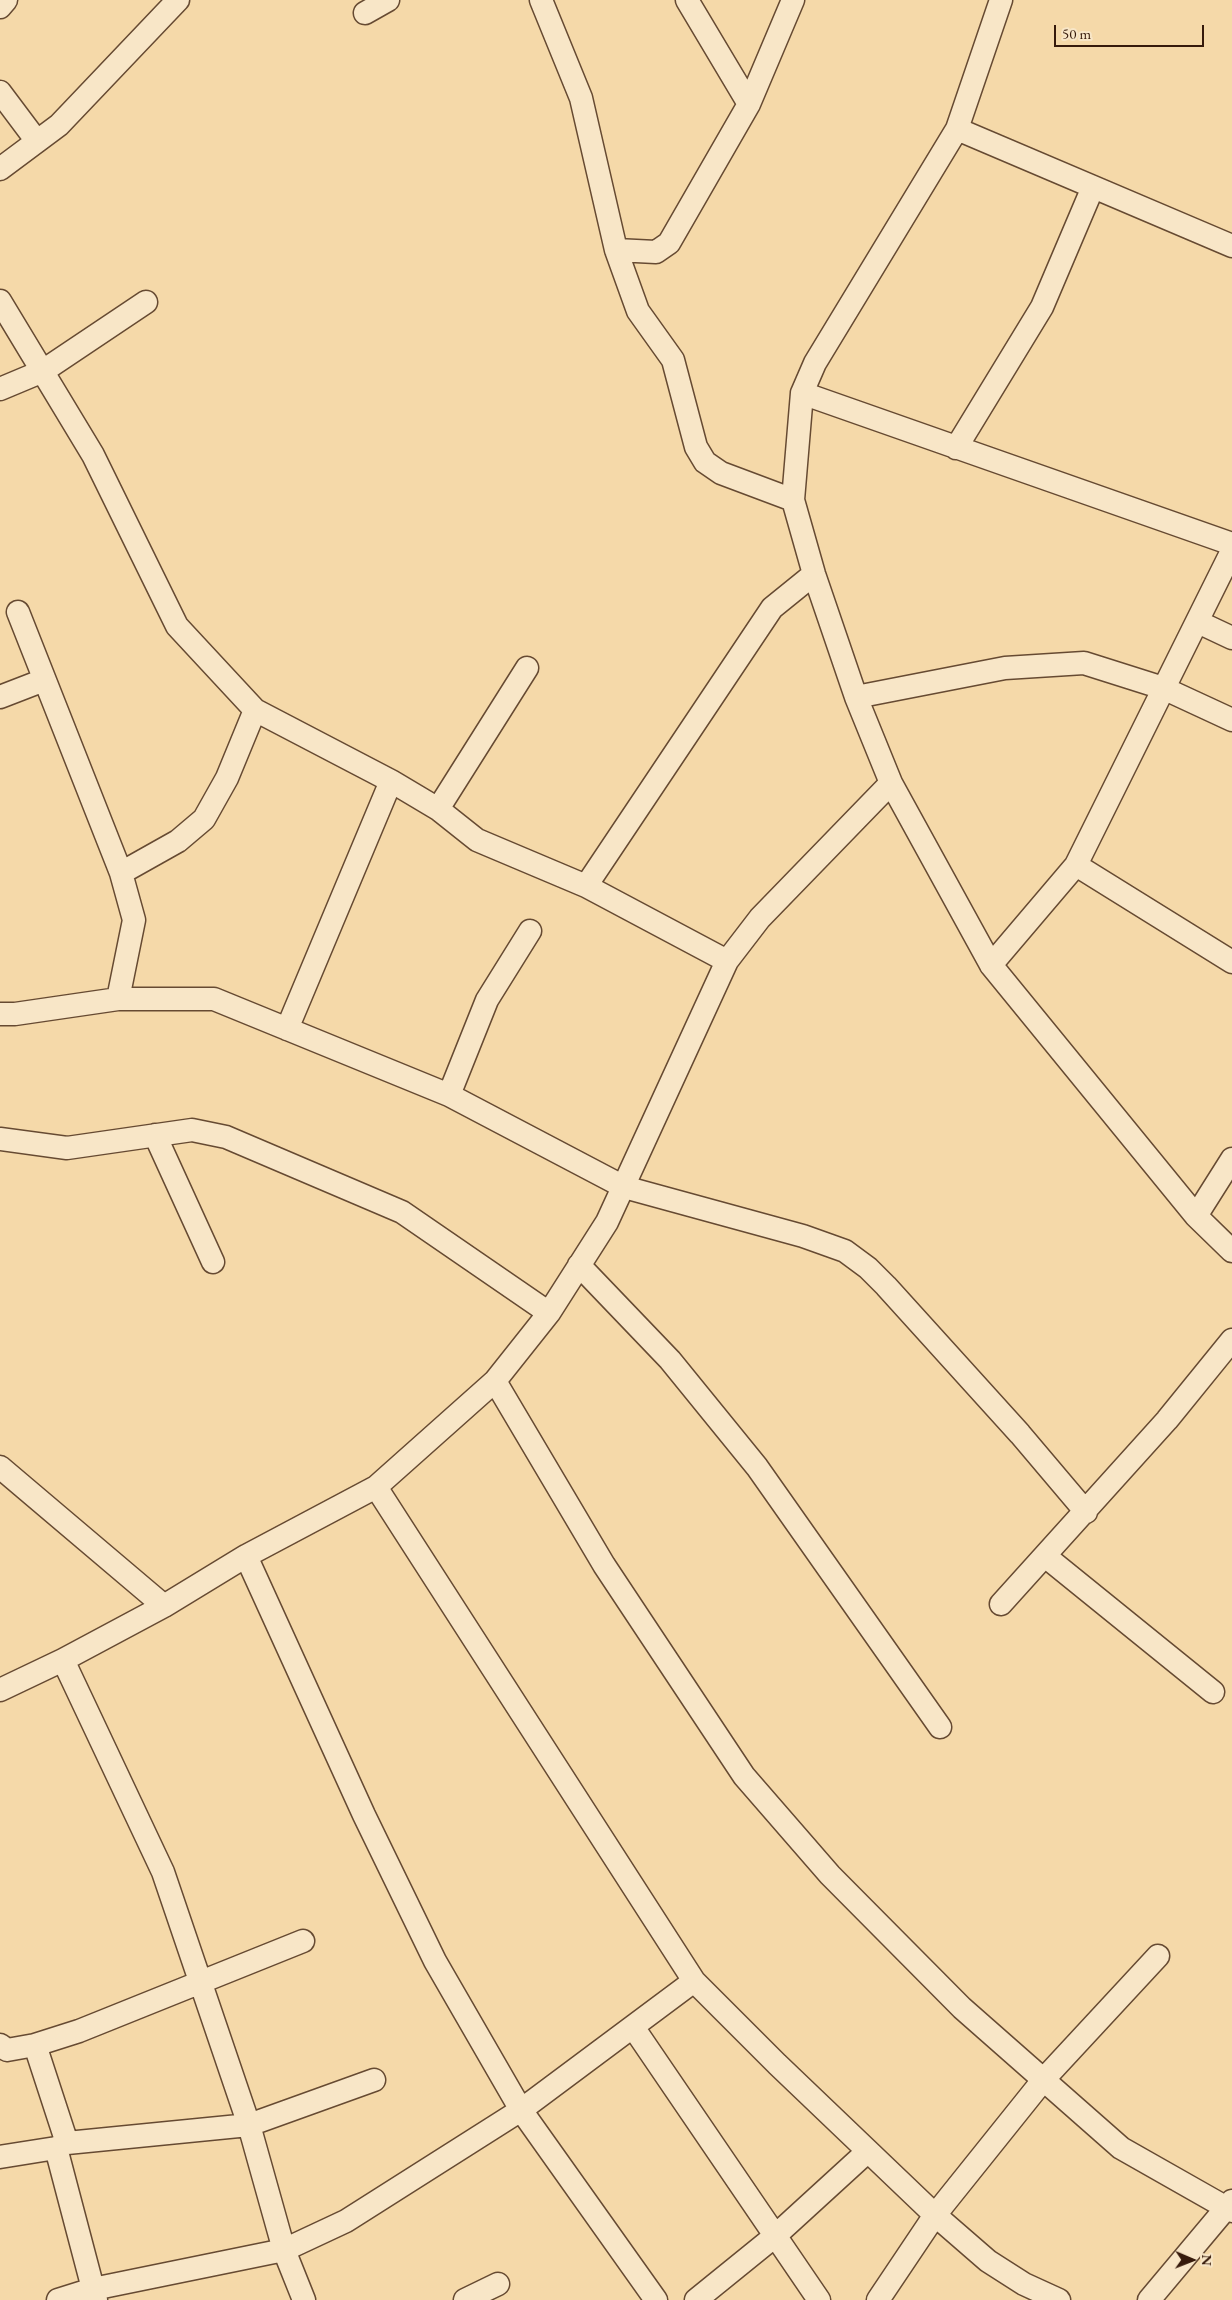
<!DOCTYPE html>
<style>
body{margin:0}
#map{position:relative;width:1232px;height:2300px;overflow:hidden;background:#f5d9a9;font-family:"EB Garamond",serif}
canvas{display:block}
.north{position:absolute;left:1167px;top:2235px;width:50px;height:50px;-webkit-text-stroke:4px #f8e6c7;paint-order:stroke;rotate:91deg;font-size:14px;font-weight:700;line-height:20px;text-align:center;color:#361a0b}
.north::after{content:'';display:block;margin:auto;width:18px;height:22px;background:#361a0b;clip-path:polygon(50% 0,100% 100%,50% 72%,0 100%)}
.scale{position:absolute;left:1054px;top:25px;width:150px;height:22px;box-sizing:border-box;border:2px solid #361a0b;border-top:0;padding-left:6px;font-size:15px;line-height:18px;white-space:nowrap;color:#361a0b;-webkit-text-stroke:4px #f8e6c7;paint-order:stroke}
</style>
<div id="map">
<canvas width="1232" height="2300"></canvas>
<div class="north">N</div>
<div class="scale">50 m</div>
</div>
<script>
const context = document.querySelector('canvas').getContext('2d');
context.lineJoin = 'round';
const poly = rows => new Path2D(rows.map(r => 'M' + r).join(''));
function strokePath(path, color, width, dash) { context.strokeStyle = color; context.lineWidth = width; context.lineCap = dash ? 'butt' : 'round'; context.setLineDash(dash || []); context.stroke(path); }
const minor = poly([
 [541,0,581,98,616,250,638,311,673,360,696,447,705,462,721,473,793,500],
 [687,0,749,104],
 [1001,0,957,129,815,363,802,393,793,500,814,574,856,697,891,783,991,965,1196,1216,1232,1251],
 [0,7,6,0],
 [365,13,388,0],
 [0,92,36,140],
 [957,129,1232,246],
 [0,169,59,125,178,0],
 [616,250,656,252,669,243,749,104,793,0],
 [0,301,93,455,177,626,255,710,391,781,438,809,477,840,586,886,727,961],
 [0,389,43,371,146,302],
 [802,393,1232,544],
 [956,448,1042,307,1093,187],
 [18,612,121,873,134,920,118,999],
 [1198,622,1232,638],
 [0,697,44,680],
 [856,697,1005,668,1084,663,1163,688,1232,720],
 [438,809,527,668],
 [1076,865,1232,962],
 [121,873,178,841,204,819,227,778,255,710],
 [586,886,772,608,814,574],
 [991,965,1076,865,1232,551],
 [0,1014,15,1014,118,999,214,999,449,1095,624,1187,803,1236,845,1251,868,1268,886,1286,1020,1434,1086,1512],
 [287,1029,391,781],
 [449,1095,487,1000,530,931],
 [155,1135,213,1262],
 [0,1139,67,1148,192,1130,226,1137,402,1212,549,1313],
 [1196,1216,1232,1159],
 [579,1265,670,1360,757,1467,940,1727],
 [495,1381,604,1565,744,1776,830,1875,962,2008,1121,2148,1232,2211],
 [0,1467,164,1606],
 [376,1487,694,1981,777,2064,935,2215,988,2261,1024,2284,1059,2300],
 [246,1556,364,1815,435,1961,521,2110,656,2300],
 [1045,1556,1213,1692],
 [1001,1604,1167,1420,1232,1340],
 [63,1660,163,1872,249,2125,284,2250,304,2300],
 [0,1690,63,1660,164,1606,246,1556,376,1487,495,1381,549,1313,607,1222,727,961,760,918,891,783],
 [633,2027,819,2300],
 [0,2045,7,2050,35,2045,79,2031,303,1941],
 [35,2045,67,2143],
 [56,2148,96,2300],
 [0,2157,56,2148,67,2143,249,2125,374,2080],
 [58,2300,93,2289,284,2250,346,2221,521,2110,694,1981],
 [465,2300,498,2284],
 [696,2300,775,2236,868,2151],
 [878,2300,935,2215,1044,2079,1158,1956],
 [1149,2300,1232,2201]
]);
strokePath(minor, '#664a32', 25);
strokePath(minor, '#f8e6c7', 22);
</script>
